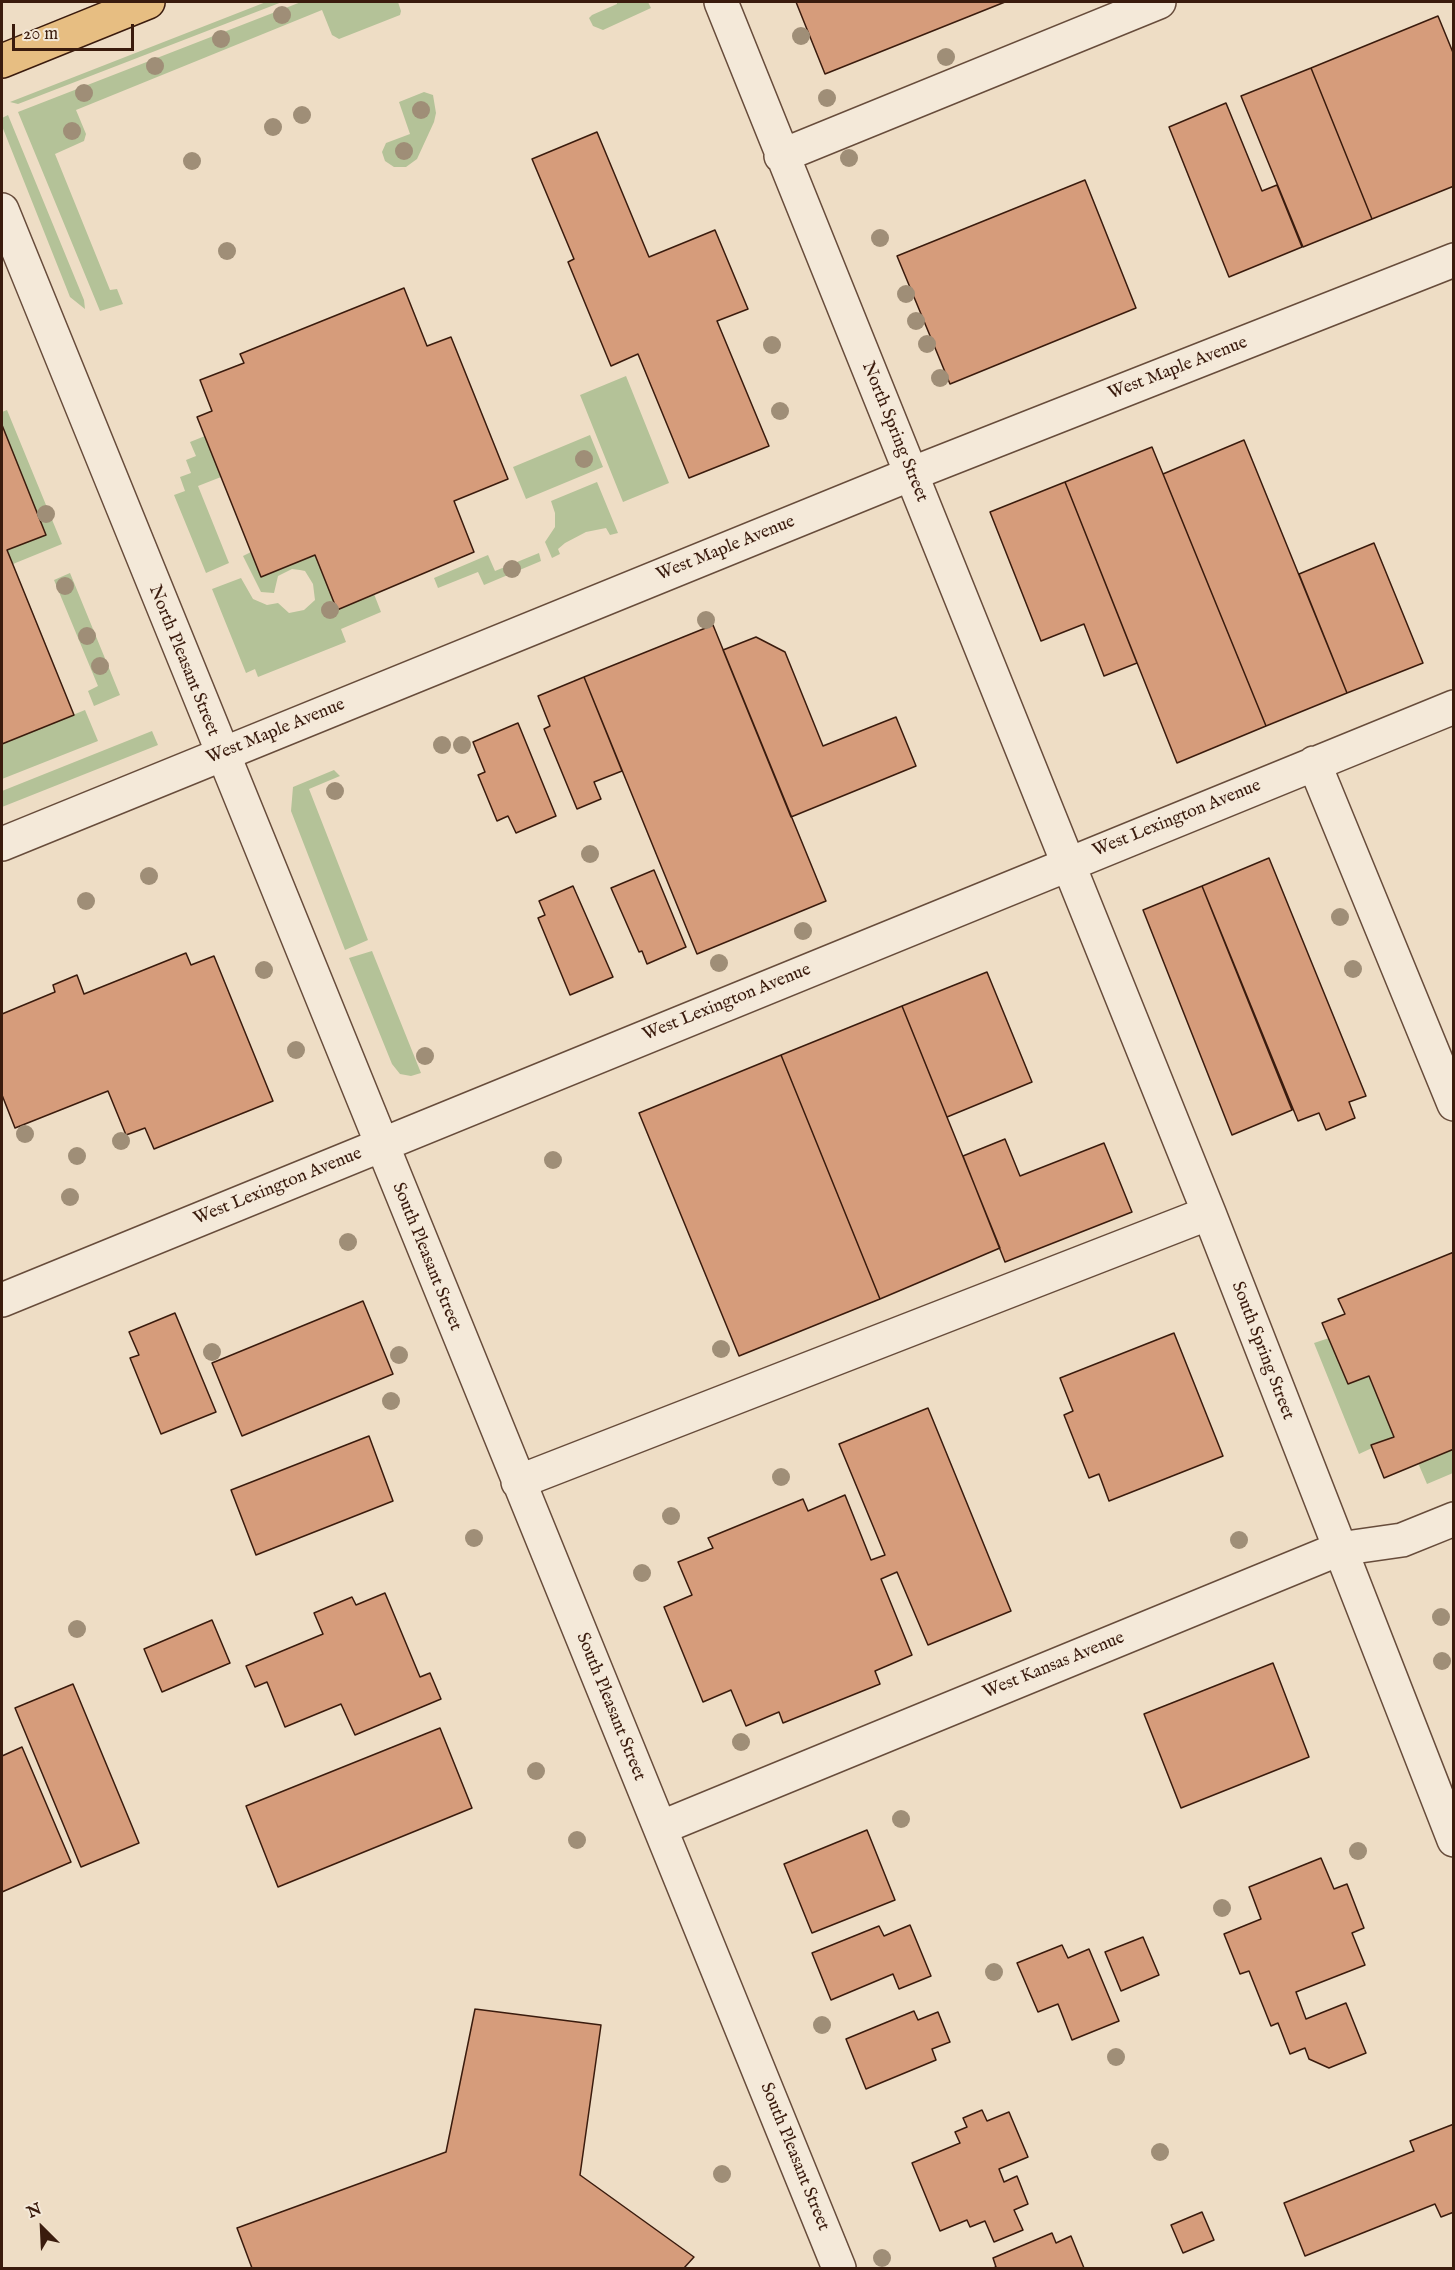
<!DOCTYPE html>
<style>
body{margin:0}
#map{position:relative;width:1455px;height:2270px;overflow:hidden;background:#eeddc5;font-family:"IM FELL English",serif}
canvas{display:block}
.frame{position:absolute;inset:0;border:3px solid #3a1b0d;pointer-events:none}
.north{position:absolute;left:12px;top:2198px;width:60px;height:60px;-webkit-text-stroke:4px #f4e9d9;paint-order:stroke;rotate:336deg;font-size:16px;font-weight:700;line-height:24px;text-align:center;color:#3a1b0d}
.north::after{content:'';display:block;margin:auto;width:21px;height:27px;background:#3a1b0d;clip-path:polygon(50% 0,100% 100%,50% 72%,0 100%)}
.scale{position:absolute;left:12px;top:24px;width:122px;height:27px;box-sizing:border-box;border:3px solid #3a1b0d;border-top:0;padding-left:8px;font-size:18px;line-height:21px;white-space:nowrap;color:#3a1b0d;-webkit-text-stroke:4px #f4e9d9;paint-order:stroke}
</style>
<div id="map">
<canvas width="1455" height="2270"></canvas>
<div class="frame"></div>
<div class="north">N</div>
<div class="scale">20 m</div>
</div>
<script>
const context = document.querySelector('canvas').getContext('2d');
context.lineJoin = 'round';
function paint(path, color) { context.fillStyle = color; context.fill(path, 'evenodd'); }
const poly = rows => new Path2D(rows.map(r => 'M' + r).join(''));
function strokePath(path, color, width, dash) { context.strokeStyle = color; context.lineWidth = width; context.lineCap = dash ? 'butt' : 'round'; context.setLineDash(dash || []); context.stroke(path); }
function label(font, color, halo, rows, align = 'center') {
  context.font = font + ' "IM FELL English",serif'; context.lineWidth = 4.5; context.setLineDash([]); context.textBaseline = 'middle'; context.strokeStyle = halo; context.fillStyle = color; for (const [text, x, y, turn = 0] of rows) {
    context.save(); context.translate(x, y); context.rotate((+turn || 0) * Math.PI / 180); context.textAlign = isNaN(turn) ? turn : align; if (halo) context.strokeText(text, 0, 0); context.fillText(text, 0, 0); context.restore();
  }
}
const green = poly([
 [266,2,282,2,18,104,10,102],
 [301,2,398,2,401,11,400,15,339,39,332,35,322,10,76,110,86,134,84,141,55,154,110,290,117,289,123,304,100,311,18,112],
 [617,2,648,2,651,8,603,30,593,26,589,18,592,15,617,4],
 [424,92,433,95,436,113,434,122,417,159,406,167,394,167,385,161,382,152,386,143,410,134,399,102],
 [8,115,84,300,85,309,70,297,2,126,2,118],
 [626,376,669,483,623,502,580,395],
 [7,410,62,544,13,564,7,550,46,535,2,425,2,412],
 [590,435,603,467,526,499,513,467],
 [205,436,221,477,198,486,229,563,206,573,174,495,185,491,180,477,191,473,186,460,196,456,190,442],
 [597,482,618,533,610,535,606,528,586,532,565,543,558,549,560,554,552,558,545,542,555,527,555,513,551,501],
 [251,552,261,577,315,555,337,610,374,594,381,612,341,629,346,642,258,677,255,669,246,673,212,589,241,578,253,599,267,605,278,603,289,613,304,610,315,600,313,584,305,571,300,570,292,569,278,576,274,593,261,592,243,556],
 [539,553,541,561,484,585,478,572,438,588,434,578,488,555,495,571],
 [70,573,120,695,94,706,88,691,98,686,54,580],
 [85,710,98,741,2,779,2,744],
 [152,731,158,745,2,807,2,791],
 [334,770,340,776,309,789,368,940,345,950,291,811,293,787],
 [372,951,421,1073,411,1076,400,1074,392,1064,349,958],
 [1329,1338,1348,1384,1369,1376,1394,1437,1371,1445,1372,1448,1359,1454,1314,1343],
 [1453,1449,1453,1473,1427,1484,1418,1463]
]);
const building = poly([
 [796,2,1005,2,825,74,796,2],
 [1438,16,1454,55,1454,186,1372,219,1311,68,1438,16],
 [1311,68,1372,219,1303,247,1241,96,1311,68],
 [1226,103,1262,191,1277,185,1302,247,1229,277,1169,127,1226,103],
 [597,132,649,257,715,230,748,309,717,321,769,446,689,478,638,354,611,366,568,262,574,259,532,159,597,132],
 [1085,180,1136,308,950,384,897,256,1085,180],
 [404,288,427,346,451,337,508,479,454,501,474,552,337,610,315,555,261,577,197,417,212,411,200,380,244,363,240,354,404,288],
 [2,425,46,535,7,550,74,715,2,744,2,425],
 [1244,440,1347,693,1266,726,1163,474,1244,440],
 [1152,447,1266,726,1177,763,1065,482,1152,447],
 [1065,482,1137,663,1104,676,1084,624,1041,641,990,512,1065,482],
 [1374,543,1423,663,1347,693,1299,574,1374,543],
 [713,625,826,901,697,954,584,677,713,625],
 [756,637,785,652,823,746,896,717,916,766,791,817,723,650,756,637],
 [584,677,622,771,594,782,601,799,577,809,544,729,550,726,538,696,584,677],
 [518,723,556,816,516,833,508,816,497,821,478,775,485,772,473,742,518,723],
 [1269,858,1366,1096,1349,1102,1355,1118,1326,1130,1319,1113,1298,1121,1202,886,1269,858],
 [654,870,686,947,647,964,642,951,639,952,611,888,654,870],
 [573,886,613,977,570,995,538,918,545,915,539,901,573,886],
 [1202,886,1292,1110,1232,1135,1143,910,1202,886],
 [186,953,191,965,214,956,273,1101,154,1149,145,1128,126,1135,108,1091,15,1128,2,1095,2,1014,55,992,53,985,77,975,84,994,186,953],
 [987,972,1032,1082,947,1117,902,1006,987,972],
 [902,1006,1000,1248,880,1299,781,1055,902,1006],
 [781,1055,880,1299,739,1356,639,1113,781,1055],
 [1005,1139,1020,1176,1104,1143,1132,1212,1005,1262,963,1156,1005,1139],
 [1454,1252,1454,1449,1384,1478,1371,1445,1394,1437,1369,1376,1348,1384,1322,1323,1345,1314,1338,1299,1454,1252],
 [363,1301,393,1374,242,1436,212,1363,363,1301],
 [175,1313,216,1412,161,1434,130,1358,139,1355,129,1332,175,1313],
 [1174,1333,1223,1456,1109,1501,1099,1474,1089,1478,1064,1415,1073,1411,1060,1378,1174,1333],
 [928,1408,1011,1611,928,1645,897,1572,881,1579,912,1655,875,1671,880,1684,783,1723,779,1712,746,1726,731,1690,703,1702,664,1607,692,1595,678,1562,713,1548,708,1538,803,1499,808,1511,845,1495,871,1560,885,1555,839,1444,928,1408],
 [369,1436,393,1501,256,1555,231,1490,369,1436],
 [385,1593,420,1677,430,1673,441,1699,355,1735,341,1704,285,1727,267,1682,255,1687,246,1666,323,1634,314,1613,352,1597,356,1605,385,1593],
 [212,1620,230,1663,162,1692,144,1649,212,1620],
 [1273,1663,1309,1757,1181,1808,1144,1714,1273,1663],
 [73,1684,139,1843,81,1867,15,1708,73,1684],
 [440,1728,472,1808,278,1887,246,1806,440,1728],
 [22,1747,71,1862,2,1892,2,1756,22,1747],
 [867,1830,895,1900,812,1933,784,1864,867,1830],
 [1321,1858,1334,1889,1347,1884,1364,1928,1352,1933,1365,1965,1296,1992,1306,2019,1346,2003,1366,2053,1329,2068,1309,2059,1305,2048,1290,2054,1278,2023,1271,2026,1249,1971,1240,1974,1224,1934,1261,1919,1249,1887,1321,1858],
 [910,1925,931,1976,899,1989,893,1974,831,2000,812,1953,879,1926,884,1936,910,1925],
 [1143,1937,1159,1975,1121,1991,1105,1952,1143,1937],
 [1062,1945,1068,1958,1089,1949,1119,2021,1072,2040,1058,2004,1038,2012,1017,1963,1062,1945],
 [475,2009,601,2025,580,2175,694,2257,684,2268,252,2268,237,2228,446,2152,475,2009],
 [914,2011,918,2020,938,2012,950,2042,932,2049,936,2060,866,2089,846,2039,914,2011],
 [982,2110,987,2121,1009,2112,1028,2157,999,2169,1004,2182,1017,2176,1028,2204,1014,2210,1023,2230,994,2242,985,2221,970,2227,967,2220,940,2231,912,2163,960,2143,955,2132,967,2127,963,2118,982,2110],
 [1454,2124,1454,2212,1441,2217,1435,2204,1305,2256,1284,2203,1414,2151,1410,2141,1454,2124],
 [1202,2212,1214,2240,1183,2253,1171,2225,1202,2212],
 [1052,2233,1056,2243,1071,2236,1084,2268,993,2268,996,2267,993,2258,1052,2233]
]);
const minor = poly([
 [721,2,1209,1213,1454,1840],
 [781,156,1159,2],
 [2,210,839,2268],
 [1314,763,1454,1104],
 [2,844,911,474,1454,260],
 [2,1300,1454,707],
 [518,1482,1209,1213],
 [660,1828,1339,1549,1402,1540,1454,1519]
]);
const major = poly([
 [2,61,148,2]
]);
const trees = [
 [282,15],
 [801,36],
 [221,39],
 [946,57],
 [155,66],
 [84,93],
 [827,98],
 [421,110],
 [302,115],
 [273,127],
 [72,131],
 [404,151],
 [849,158],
 [192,161],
 [880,238],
 [227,251],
 [906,294],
 [916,321],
 [927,344],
 [772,345],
 [940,378],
 [780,411],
 [584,459],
 [46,514],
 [512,569],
 [65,586],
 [330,610],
 [706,620],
 [87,636],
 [100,666],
 [442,745],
 [462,745],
 [335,791],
 [590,854],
 [149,876],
 [86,901],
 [1340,917],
 [803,931],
 [719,963],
 [1353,969],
 [264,970],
 [296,1050],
 [425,1056],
 [25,1134],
 [121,1141],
 [77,1156],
 [553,1160],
 [70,1197],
 [348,1242],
 [721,1349],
 [212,1352],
 [399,1355],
 [391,1401],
 [781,1477],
 [671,1516],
 [474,1538],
 [1239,1540],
 [642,1573],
 [1441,1617],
 [77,1629],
 [1442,1661],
 [741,1742],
 [536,1771],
 [901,1819],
 [577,1840],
 [1358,1851],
 [1222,1908],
 [994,1972],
 [822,2025],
 [1116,2057],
 [1160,2152],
 [722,2174],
 [882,2258]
];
const streetNames = [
 ["West Maple Avenue",1178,369,-21],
 ["North Spring Street",894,432,68],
 ["West Maple Avenue",726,549,-22],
 ["North Pleasant Street",183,661,68],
 ["West Maple Avenue",276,732,-22],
 ["West Lexington Avenue",1177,819,-22],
 ["West Lexington Avenue",727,1003,-22],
 ["West Lexington Avenue",278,1187,-22],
 ["South Pleasant Street",426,1257,68],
 ["South Spring Street",1262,1351,69],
 ["West Kansas Avenue",1054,1666,-22],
 ["South Pleasant Street",610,1707,68],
 ["South Pleasant Street",794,2157,68]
];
paint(green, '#b4c298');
paint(building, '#d69c7b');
strokePath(building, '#3a1b0d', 1.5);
strokePath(minor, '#674c3b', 36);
strokePath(major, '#3a1b0d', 36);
strokePath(minor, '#f4e9d9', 33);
strokePath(major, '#e7be82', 33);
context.fillStyle = '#9f8e77';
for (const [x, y] of trees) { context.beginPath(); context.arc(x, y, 9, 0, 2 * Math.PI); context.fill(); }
label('18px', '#3a1b0d', '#f4e9d9', streetNames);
</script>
